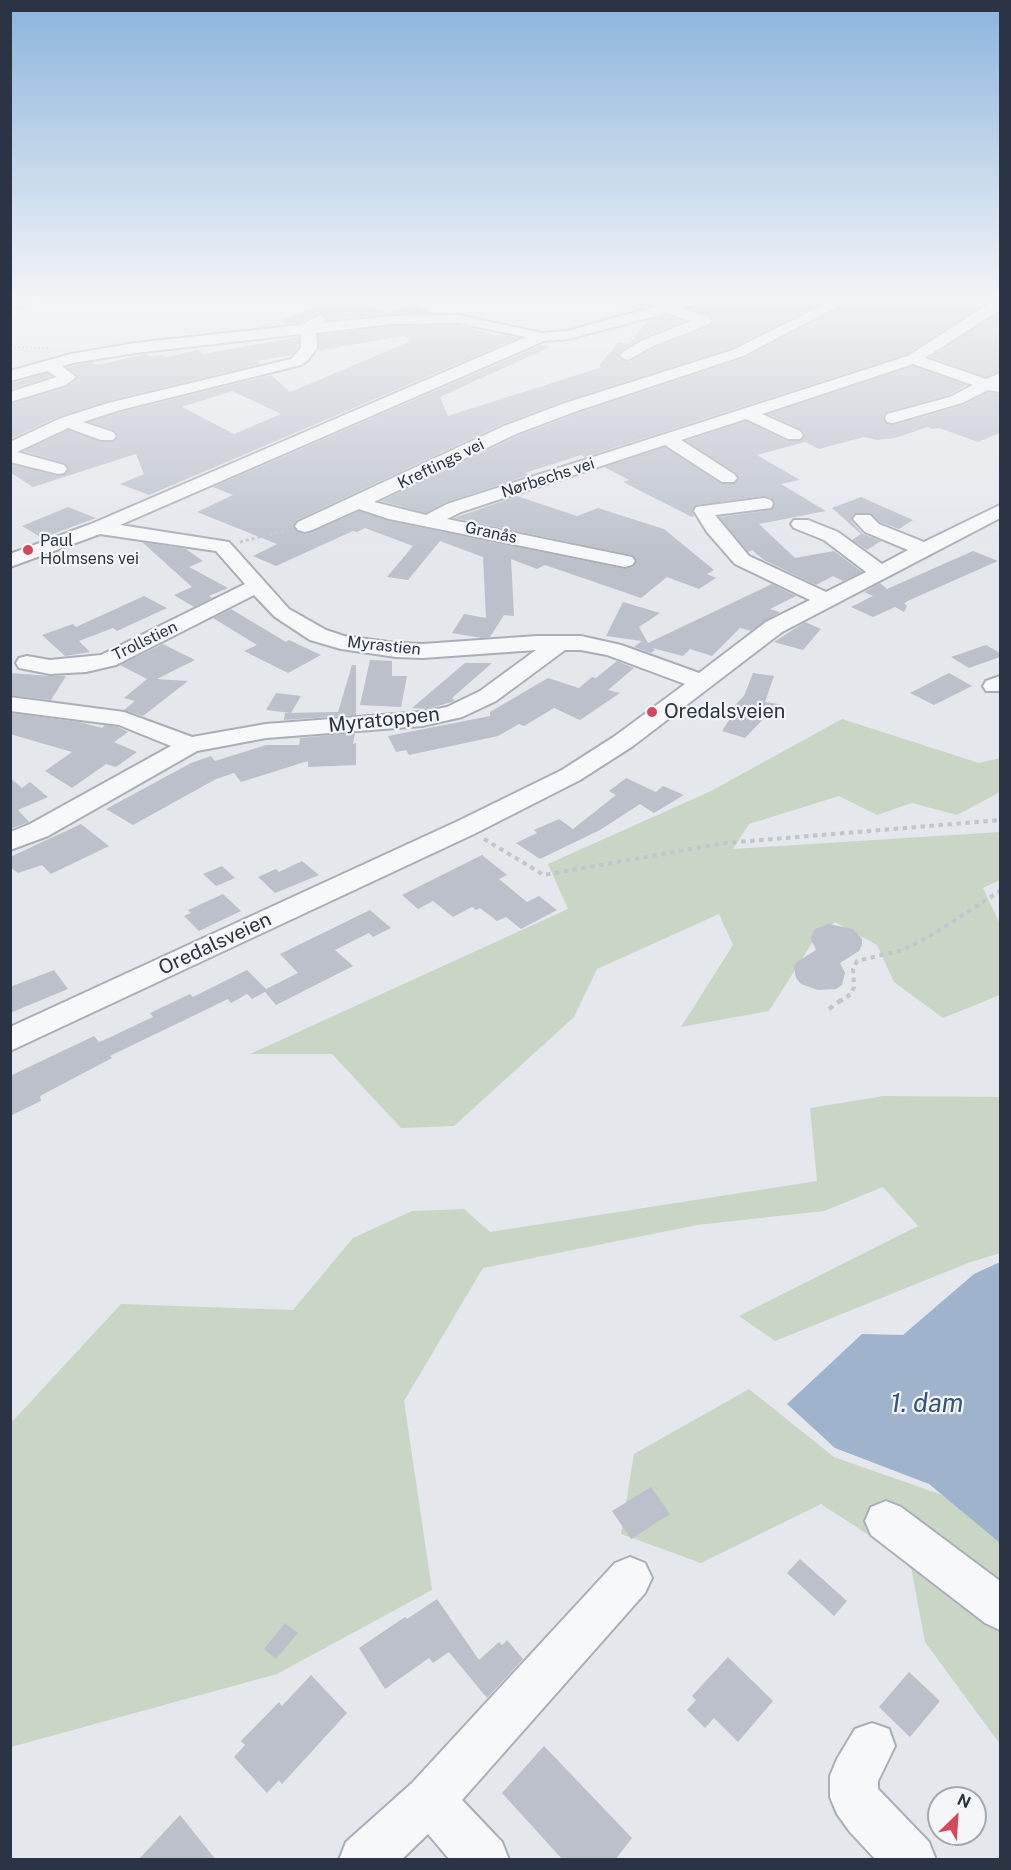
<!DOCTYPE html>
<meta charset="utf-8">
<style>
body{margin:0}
#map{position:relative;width:1011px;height:1870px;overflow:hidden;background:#e4e7ec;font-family:"Public Sans",sans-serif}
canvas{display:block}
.frame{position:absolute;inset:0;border:12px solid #2b3445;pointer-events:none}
.north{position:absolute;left:927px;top:1786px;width:60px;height:60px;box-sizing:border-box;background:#f4f6f9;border:2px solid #a4a8b1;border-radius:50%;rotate:25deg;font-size:16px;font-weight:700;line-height:24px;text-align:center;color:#2b3445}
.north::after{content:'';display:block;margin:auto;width:21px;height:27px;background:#d1495b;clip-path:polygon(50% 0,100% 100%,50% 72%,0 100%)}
</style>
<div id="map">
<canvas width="1011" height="1870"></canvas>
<div class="frame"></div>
<div class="north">N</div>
</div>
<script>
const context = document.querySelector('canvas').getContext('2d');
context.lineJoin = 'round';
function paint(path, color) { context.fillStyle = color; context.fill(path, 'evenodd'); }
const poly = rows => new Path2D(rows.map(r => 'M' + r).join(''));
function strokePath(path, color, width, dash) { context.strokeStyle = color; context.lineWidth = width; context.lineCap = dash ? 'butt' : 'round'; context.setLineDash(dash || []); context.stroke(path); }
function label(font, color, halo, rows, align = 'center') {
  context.font = font + ' "Public Sans",sans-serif'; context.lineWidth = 4.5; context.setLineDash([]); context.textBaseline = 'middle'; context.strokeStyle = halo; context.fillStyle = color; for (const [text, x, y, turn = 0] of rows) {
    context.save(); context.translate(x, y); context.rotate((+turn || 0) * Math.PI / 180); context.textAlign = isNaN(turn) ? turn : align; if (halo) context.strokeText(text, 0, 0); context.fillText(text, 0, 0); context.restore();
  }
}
const green = poly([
 [842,719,979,763,1000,758,1000,792,957,815,912,803,877,815,839,796,749,824,733,849,1000,832,1000,880,983,888,1000,924,1000,995,943,1018,894,982,877,945,835,922,812,943,769,1011,681,1027,733,945,719,914,597,969,574,1017,454,1126,401,1128,332,1054,250,1054,568,909,548,864,711,791],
 [884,1096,1000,1097,1000,1253,968,1263,775,1341,739,1316,918,1226,883,1187,824,1211,697,1225,483,1268,404,1401,432,1590,277,1674,11,1747,10,1424,121,1304,293,1310,353,1238,412,1211,464,1209,490,1232,817,1181,810,1108],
 [749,1389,834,1457,942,1495,1000,1540,1000,1744,925,1642,910,1562,821,1504,701,1563,621,1534,634,1454]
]);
const water = poly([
 [1000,1262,1000,1543,929,1484,835,1448,787,1404,862,1334,903,1335,974,1274]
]);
const building = poly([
 [617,299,663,299,668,301,637,310,617,303],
 [715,299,829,299,732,348,564,401,503,424,297,520,293,526,297,532,306,534,359,511,389,521,625,569,633,567,637,561,632,555,454,518,517,496,577,516,598,508,664,529,714,570,707,574,716,578,699,589,667,577,641,598,545,565,537,569,511,559,514,616,504,615,490,637,482,638,452,633,464,614,486,618,483,557,440,541,408,580,387,577,413,546,365,528,357,532,353,531,276,566,253,556,277,544,197,512,233,495,213,487,541,345,550,347,440,397,448,416,602,367,599,366,618,342,629,344,648,320,667,315,684,321,642,338,622,350,618,357,629,362,654,348,711,326,714,322,712,317,690,308],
 [854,299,944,299,980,306,907,354,585,457,581,455,525,473,529,475,446,502,426,513,381,501,517,436,578,413,744,358],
 [330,301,360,308,365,306,390,312,413,305,434,313,392,314,329,320,328,317,319,313,300,323,290,324,280,321],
 [1000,311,1000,371,986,377,930,357],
 [459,325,496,336,501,334,518,338,149,495,120,484,144,474,136,454,33,487,10,472,10,464,57,476,66,474,69,469,65,463,23,451,68,430,101,442,113,442,118,437,114,430,90,422,121,412,271,375,290,392,409,342,407,335,318,351,318,335,392,326],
 [232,391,281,414,234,434,182,407],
 [299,337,299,347,291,355,257,361,260,364,107,401,60,416,10,439,10,404,67,387,78,377,67,367,92,362,95,365,102,364,146,354,151,357,163,355,165,357,198,350,203,354],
 [913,366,967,385,949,395,886,412,883,417,885,423,894,425,963,405,988,392,1000,394,1000,433,978,442,939,428,932,429,928,427,895,438,877,440,864,437,819,449,805,442,757,455,800,480,781,484,826,511,759,524,795,558,834,551,862,572,843,581,833,576,816,585,764,560,752,550,748,552,719,517,771,510,775,505,772,498,764,496,696,505,692,510,694,516,692,517,623,482,629,480,604,467,665,447,721,484,734,484,739,478,735,472,686,441,746,421,787,441,800,441,805,435,802,430,768,414],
 [47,373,52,376,10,389,10,384],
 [861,497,913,520,899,529,880,522,870,513,854,514,851,521,863,534,881,541,867,550,852,540,861,534,832,508],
 [68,507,96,518,42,538,22,526],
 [142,542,186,549,203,561,189,567,228,588,209,596,212,598,194,607,174,595,192,587],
 [973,551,998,561,912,599,904,603,907,606,904,612,895,607,873,617,851,607,873,596,864,592,880,583,887,589],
 [772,584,796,596,770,609,780,612,751,631,740,628,712,656,690,649,683,656,652,648,655,650,651,653,634,647,642,641,606,636,623,602,660,613,639,627,648,643],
 [144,596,167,608,117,631,113,628,79,641,90,652,65,656,42,635,73,624,76,627],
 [231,609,286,642,289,640,321,655,288,673,244,651,257,645,213,618],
 [805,622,821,629,803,650,774,642],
 [163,644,195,660,157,679,188,681,143,716,124,710,135,701,124,698,147,679,120,665],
 [986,645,1000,653,1000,657,969,668,951,657],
 [370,660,392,661,392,676,407,676,401,707,360,705],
 [617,661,634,668,608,690,620,693,580,720,554,708,524,726,519,724,498,736,409,755,406,750,396,752,388,736,490,716,490,712,548,678,579,688,592,677,596,678],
 [465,663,492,663,452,698,455,701,427,709,412,708],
 [352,665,356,665,356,715,284,720,285,713,338,712],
 [10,673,50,676,66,676,51,700,10,695],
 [753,673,774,676,765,702,778,704,745,738,722,731,731,717,725,715,744,696],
 [949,673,972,686,934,705,910,693],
 [276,693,301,696,291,713,266,710],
 [10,713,79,722,102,728,105,725,118,727,128,732,114,742,137,752,116,767,106,764,72,788,45,771,72,752,10,734],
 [355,733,353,744,356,743,356,765,308,767,308,761,241,782,234,773,216,779,133,825,106,809,191,763,211,756,215,761,266,745,299,745,300,738],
 [10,778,22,788,30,782,48,797,18,810,29,822,10,829],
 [626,778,656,792,663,786,684,795,654,813,640,804,600,830,540,859,516,843,537,833,534,830,559,819,573,829,616,795,609,791],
 [81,824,109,846,51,874,42,865,18,873,10,867,10,857],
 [482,855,507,875,499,879,527,902,539,896,557,910,521,929,506,917,497,921,480,908,476,910,472,907,453,917,433,901,418,909,402,895],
 [302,861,319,875,275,893,258,877,276,869,279,872],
 [222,866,235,878,216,886,203,874],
 [223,894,241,911,199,931,184,916,191,913,188,910],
 [370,910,391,928,373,937,369,933,335,950,353,966,276,1005,265,992,252,999,247,994,231,1003,228,999,110,1056,112,1058,40,1096,41,1101,10,1116,10,1076,94,1036,99,1042,104,1040,153,1017,150,1013,190,994,193,997,247,970,266,989,298,973,280,954],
 [828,924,853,929,862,939,862,945,859,951,840,963,845,973,842,985,836,989,818,990,801,984,796,978,794,967,797,962,816,950,811,939,812,934,815,929],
 [54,970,68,989,10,1013,10,987],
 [651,1487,670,1514,631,1539,612,1511],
 [800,1559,847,1601,834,1616,787,1573],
 [437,1599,479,1660,499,1642,502,1645,507,1640,523,1659,487,1698,449,1652,433,1663,429,1658,385,1689,359,1648,405,1617,407,1619],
 [285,1623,298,1633,276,1659,264,1649],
 [728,1657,773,1701,738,1742,714,1718,705,1728,687,1710,696,1700,692,1696],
 [909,1672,940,1701,910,1737,879,1707],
 [311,1675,347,1713,282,1784,279,1780,267,1793,234,1757,245,1745,241,1741,279,1702,282,1706],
 [544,1746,632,1838,615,1860,563,1860,502,1793],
 [180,1815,216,1860,138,1860]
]);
const pathFar3 = poly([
 [433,299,444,303],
 [10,347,48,348]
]);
const pathFar2 = poly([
 [240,542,288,530]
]);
const pathFar1 = poly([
 [484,839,544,875,725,843,1000,820],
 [839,1002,851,994,854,987,853,969,857,961,903,950,935,933,1000,891]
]);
const path = poly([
 [829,1009,841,1000]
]);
const minor = poly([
 [684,299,708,299,706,302,682,308,710,318,712,321,710,324,653,346,628,360,623,358,620,355,623,352,643,340,691,321,667,313,568,339,544,341,120,525,229,542,289,609,326,630,344,636,396,643,423,644,537,636,581,636,621,645,699,673,766,622,810,600,735,564,707,532,694,511,696,507,764,498,771,500,773,504,771,508,715,515,749,556,826,592,866,572,824,540,794,528,791,524,794,520,808,520,838,532,882,564,908,550,865,532,853,519,856,515,870,515,879,524,924,542,1000,505,1000,518,782,632,633,746,580,780,474,834,10,1051,10,1027,456,822,562,770,615,736,685,684,607,655,581,650,565,650,496,701,462,717,422,726,266,738,197,751,48,836,10,850,10,832,30,824,171,746,119,725,10,711,10,697,124,712,192,737,266,724,422,712,447,707,480,691,536,650,423,658,396,657,341,649,310,640,275,617,254,595,116,665,86,672,50,674,19,668,16,663,19,658,27,656,50,660,101,655,245,584,216,551,100,534,10,567,10,554,91,524,526,337,459,323,392,324,316,333,317,348,308,360,301,365,120,410,83,422,113,432,116,436,113,440,101,440,68,428,17,452,64,465,67,469,64,473,58,474,10,462,10,442,61,418,108,403,291,359,301,348,301,334,135,353,73,363,62,366,76,377,66,385,10,402,10,392,57,377,47,371,10,381,10,371,71,354,135,343,301,325,320,315,327,319,323,323,392,316,459,315,542,333,567,331,684,299],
 [834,299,852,299,743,356,577,411,516,434,374,502,426,515,447,504,908,356,988,304,991,299,1000,299,999,310,925,358,986,379,1000,373,1000,392,988,390,962,403,893,423,887,422,885,418,887,414,950,397,973,385,913,364,762,414,800,431,803,435,800,439,788,439,746,419,681,440,734,474,737,478,734,482,722,482,665,445,461,512,447,519,632,557,635,561,632,565,625,567,389,519,359,509,312,530,305,532,298,530,295,526,298,522,504,426,565,403,733,350,834,299],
 [1000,676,1000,691,986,691,983,686,986,681,1000,676],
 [886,1501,901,1507,1000,1581,1000,1630,985,1623,871,1535,865,1521,871,1507,886,1501],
 [630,1557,645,1563,652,1578,645,1593,462,1800,502,1842,509,1860,450,1860,428,1834,401,1860,339,1860,346,1842,412,1783,615,1563,630,1557],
 [872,1723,889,1729,895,1746,878,1781,878,1789,929,1842,936,1860,876,1860,850,1832,837,1814,830,1797,830,1776,837,1759,855,1729,872,1723]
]);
const major = poly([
 [10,299,35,299,33,302,10,309,10,299]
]);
const markers = [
 [28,550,6,"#d1495b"],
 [652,712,6,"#d1495b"]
];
const farStreetnames = [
 ["Kreftings vei",441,464,-26],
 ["Nørbechs vei",548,478,-18],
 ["Granås",491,533,12],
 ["Trollstien",145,641,-26],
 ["Myrastien",384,646,6]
];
const farPoinames = [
 ["Paul",40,541],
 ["Holmsens vei",40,559]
];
const poiNames = [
 ["Oredalsveien",664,712]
];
const streetNames = [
 ["Myratoppen",384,720,-6],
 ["Oredalsveien",215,944,-25]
];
const nearWaternames = [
 ["1. dam",927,1404]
];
paint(green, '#c9d6c5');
paint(water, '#9fb4cc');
paint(building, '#bbc0ca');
strokePath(minor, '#a9aeb7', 4);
strokePath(major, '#a3abb8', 3);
strokePath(pathFar3, '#c2c5cb', 2, [2, 2]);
strokePath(pathFar2, '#c2c5cb', 3, [3, 3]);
strokePath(pathFar1, '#c2c5cb', 4, [4.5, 4.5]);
strokePath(path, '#c2c5cb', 4.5, [5, 5]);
paint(minor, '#f7f8fa');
paint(major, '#fff');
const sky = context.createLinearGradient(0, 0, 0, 561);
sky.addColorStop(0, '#8bb4dd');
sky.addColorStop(0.53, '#f3f4f6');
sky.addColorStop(1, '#f3f4f600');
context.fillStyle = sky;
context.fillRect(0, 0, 1011, 561);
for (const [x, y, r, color] of markers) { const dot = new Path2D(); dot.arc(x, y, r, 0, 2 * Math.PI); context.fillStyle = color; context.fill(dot); strokePath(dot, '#f4f6f9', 2); }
label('16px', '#2b3445', '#f4f6f9', farStreetnames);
label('16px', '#2b3445', '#f4f6f9', farPoinames, 'left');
label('20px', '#2b3445', '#f4f6f9', poiNames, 'left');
label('20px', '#2b3445', '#f4f6f9', streetNames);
label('italic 26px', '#34527a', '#f4f6f9', nearWaternames);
</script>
